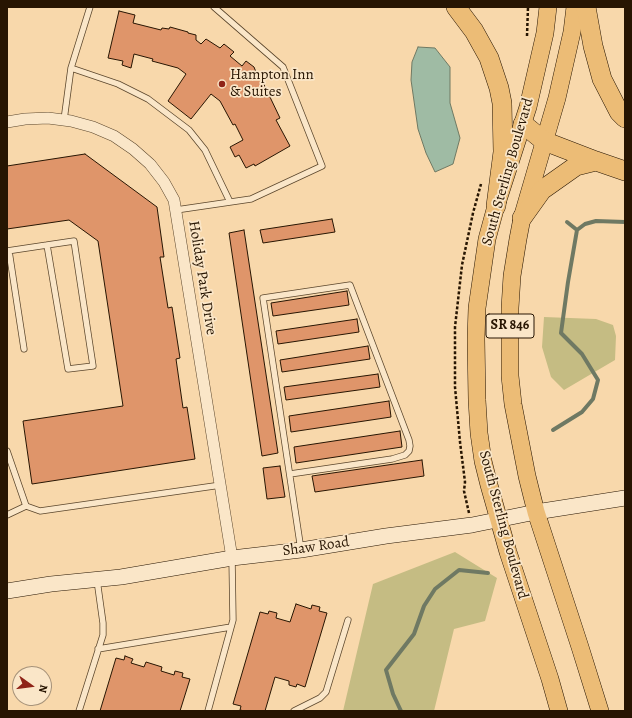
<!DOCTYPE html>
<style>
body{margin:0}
#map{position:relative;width:632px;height:718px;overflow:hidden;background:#f8d8ab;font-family:Alegreya,serif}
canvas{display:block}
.frame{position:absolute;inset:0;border:8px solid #271502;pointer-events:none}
.north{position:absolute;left:12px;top:666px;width:40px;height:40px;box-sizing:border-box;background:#fae6c8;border:1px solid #a69279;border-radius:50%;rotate:104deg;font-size:11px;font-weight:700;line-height:16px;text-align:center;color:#271502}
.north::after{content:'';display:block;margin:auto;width:14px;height:18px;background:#8f2418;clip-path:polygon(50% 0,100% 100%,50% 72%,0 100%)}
</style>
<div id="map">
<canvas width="632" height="718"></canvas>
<div class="frame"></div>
<div class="north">N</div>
</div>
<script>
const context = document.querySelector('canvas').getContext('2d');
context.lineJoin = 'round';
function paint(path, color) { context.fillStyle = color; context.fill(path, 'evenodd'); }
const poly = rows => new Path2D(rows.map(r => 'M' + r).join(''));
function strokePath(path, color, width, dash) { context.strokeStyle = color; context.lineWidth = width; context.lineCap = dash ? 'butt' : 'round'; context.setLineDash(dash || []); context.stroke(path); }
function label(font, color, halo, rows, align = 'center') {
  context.font = font + ' Alegreya,serif'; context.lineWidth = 3.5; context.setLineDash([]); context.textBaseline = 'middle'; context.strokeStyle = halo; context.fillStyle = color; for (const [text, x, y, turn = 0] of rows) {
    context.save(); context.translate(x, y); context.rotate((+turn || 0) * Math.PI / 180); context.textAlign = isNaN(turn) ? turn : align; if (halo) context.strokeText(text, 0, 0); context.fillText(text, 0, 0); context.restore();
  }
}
const green = poly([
 [544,317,596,319,613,325,616,336,615,360,564,390,551,377,542,347],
 [455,552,497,578,485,621,454,629,434,711,343,711,373,584]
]);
const water = poly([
 [418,47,435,48,450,67,450,103,460,138,453,164,435,172,426,153,418,129,411,80,412,62,418,47]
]);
const stream = poly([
 [567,222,577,230],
 [553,430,582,412,593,399,598,380,582,354,561,333,568,282,577,230,585,224,596,221,625,222],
 [401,711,393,694,386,670,414,634,424,606,435,589,459,570,488,573]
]);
const building = poly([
 [119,11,135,15,133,23,161,30,162,28,169,29,170,27,188,32,188,33,196,35,196,40,201,44,206,39,220,48,224,44,234,52,230,56,242,66,246,61,254,67,256,72,258,72,280,118,276,120,290,146,255,166,254,164,246,168,239,155,235,157,230,147,243,140,235,124,233,125,220,101,211,94,191,119,168,101,186,74,178,68,152,61,153,59,134,54,131,68,122,65,123,61,108,58,119,11],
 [85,154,157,207,164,257,160,257,168,308,172,307,180,358,176,359,183,408,187,407,195,459,32,484,23,421,123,406,98,241,69,220,7,229,7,166,85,154],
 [332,219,335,232,263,243,260,230,332,219],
 [244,230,278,453,262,456,229,233,244,230],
 [347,291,349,305,273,316,271,303,347,291],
 [357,319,359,332,278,344,276,331,357,319],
 [368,346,370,359,282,372,280,360,368,346],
 [378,374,380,387,286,400,284,387,378,374],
 [389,401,391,417,291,432,289,416,389,401],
 [400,431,402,447,296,463,294,447,400,431],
 [422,460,424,476,315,492,312,476,422,460],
 [280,466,285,497,267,499,263,468,280,466],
 [296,604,311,609,312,605,320,607,319,611,327,613,305,687,297,684,296,687,289,685,289,681,275,677,265,711,245,711,240,710,241,706,233,704,260,612,268,614,269,611,277,613,276,618,290,622,296,604],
 [125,656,133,659,131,663,144,667,146,662,162,667,161,671,174,675,175,671,183,673,182,677,190,679,180,711,100,711,116,658,124,660,125,656]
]);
const path = poly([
 [527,36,528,7],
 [469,513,464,491,465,482,460,442,455,387,455,327,462,265,473,213,481,184]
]);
const lane = poly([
 [71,68,118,84,148,99,189,130,205,150,230,202],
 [64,120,71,68,90,7],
 [176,210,251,199,322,166,283,67,214,7],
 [7,251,47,245,74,241,93,366,68,369,47,245],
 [9,251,24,349],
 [7,451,26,506],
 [290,474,392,459,405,455,409,451,410,446,409,440,350,285,263,298,301,550],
 [7,515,26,506,40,511,221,485],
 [98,649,231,627],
 [79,711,103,635,103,623,97,580],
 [208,711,233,620,232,559],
 [294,711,320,698,326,692,348,620]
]);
const street = poly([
 [7,122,25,119,48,118,71,121,93,127,114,136,133,149,150,164,164,182,174,200,232,558]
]);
const secondary = poly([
 [7,591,51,584,121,577,232,558,301,550,386,536,472,525,536,512,625,498]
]);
const primary = poly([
 [548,7,545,33,528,107,496,206,487,239,477,308,476,339,477,400,479,433,483,461,489,485,508,552,550,679,559,711],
 [575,7,572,32,557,98,522,218,518,239,512,276,510,308,510,376,513,404,527,476,536,512,580,647,600,711]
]);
const highway = poly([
 [456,7,474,31,489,58,499,88,502,103,503,152,496,206],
 [586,7,593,46,602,79,619,112,625,118],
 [523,124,544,141,596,161,625,171],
 [522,218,542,190,576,166,596,161]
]);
const markers = [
 [222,84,4,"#8f2418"]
];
const shields = [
 [510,326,48]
];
const shieldNames = [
 ["SR 846",510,326]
];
const poiNames = [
 ["Hampton Inn",230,75],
 ["& Suites",230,92]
];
const streetNames = [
 ["South Sterling Boulevard",508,172,-74],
 ["Holiday Park Drive",202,278,81],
 ["South Sterling Boulevard",503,525,75],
 ["Shaw Road",316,547,-8]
];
paint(green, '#c5bc83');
paint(water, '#9fbba4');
strokePath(water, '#6f7963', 1);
strokePath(stream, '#6f7963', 4);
paint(building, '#df956a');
strokePath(building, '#271502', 1);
strokePath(lane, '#5b462c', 7);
strokePath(street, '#5b462c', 12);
strokePath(secondary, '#271502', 16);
strokePath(primary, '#271502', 18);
strokePath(highway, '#271502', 20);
strokePath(path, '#271502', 2.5, [3, 2]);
strokePath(lane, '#fae6c8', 5.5);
strokePath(street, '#fae6c8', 11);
strokePath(secondary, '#fae6c8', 15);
strokePath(primary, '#ecbc76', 17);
strokePath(highway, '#ecbc76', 19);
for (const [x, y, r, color] of markers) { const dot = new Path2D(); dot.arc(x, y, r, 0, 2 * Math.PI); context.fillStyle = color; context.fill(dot); strokePath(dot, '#fae6c8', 1.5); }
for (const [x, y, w] of shields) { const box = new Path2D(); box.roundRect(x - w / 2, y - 12, w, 24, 3); context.fillStyle = '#fae6c8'; context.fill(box); strokePath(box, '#271502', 1); }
label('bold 14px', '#271502', null, shieldNames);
label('15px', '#271502', '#fae6c8', poiNames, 'left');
label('15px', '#271502', '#fae6c8', streetNames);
</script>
